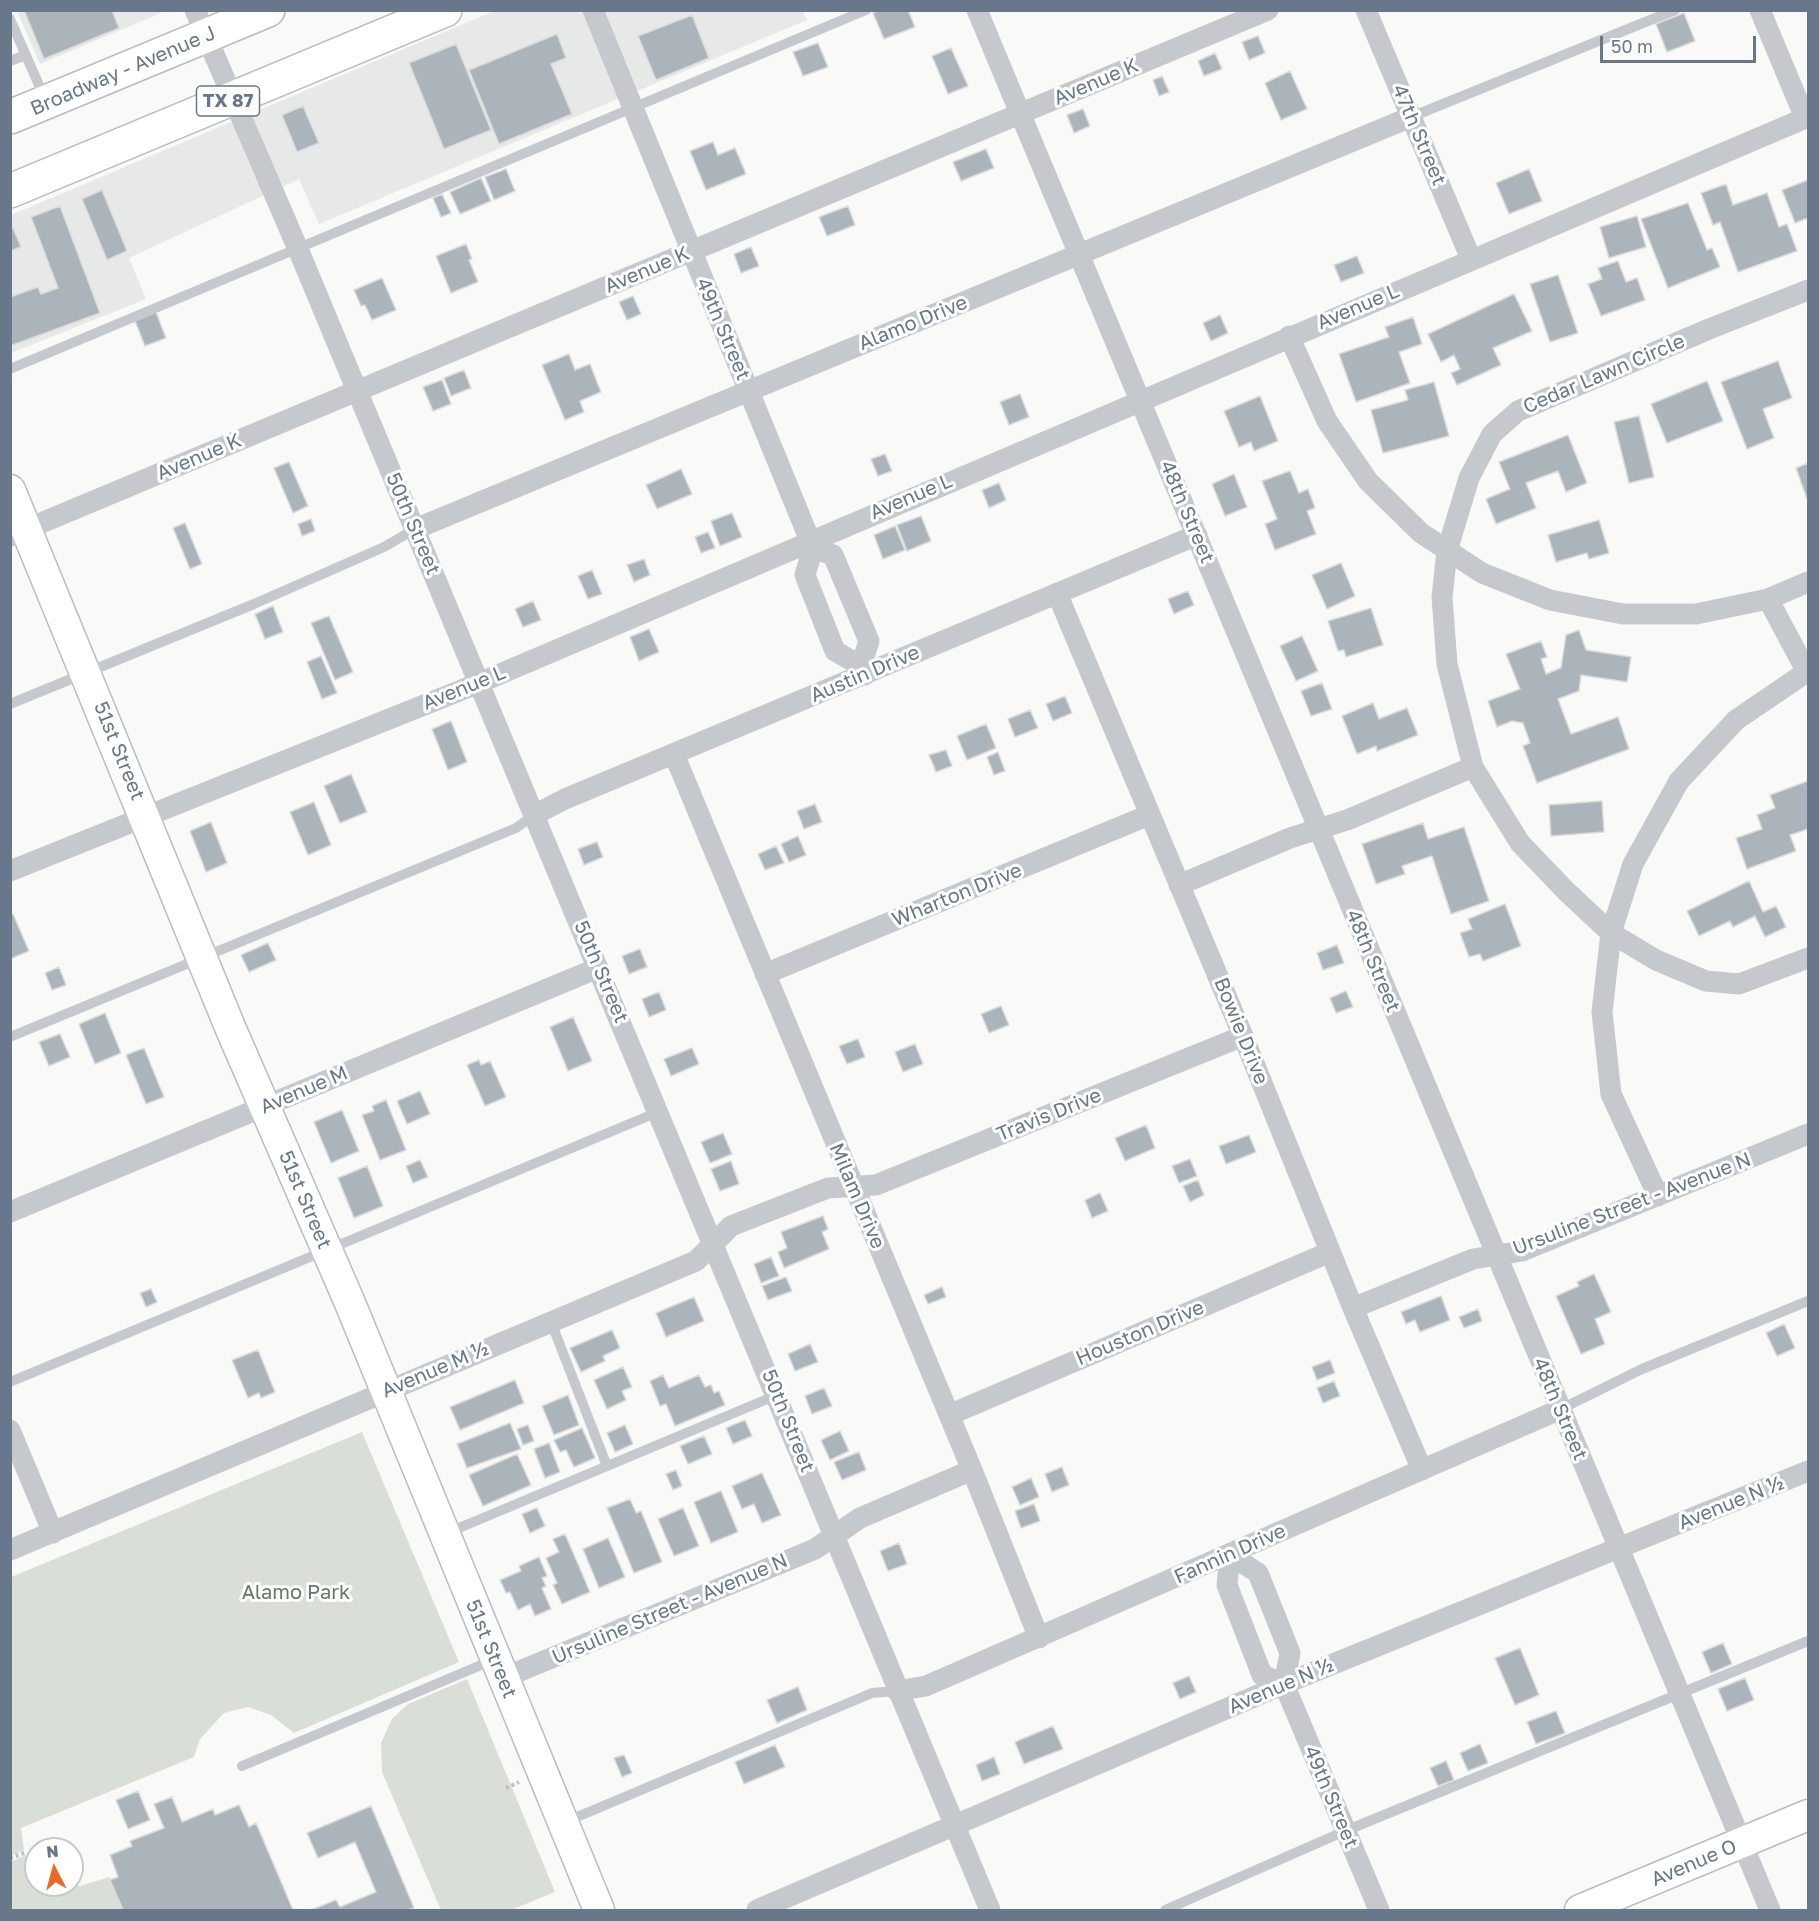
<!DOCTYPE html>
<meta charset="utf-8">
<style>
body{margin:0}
#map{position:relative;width:1819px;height:1921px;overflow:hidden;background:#f9faf7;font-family:"Golos Text",sans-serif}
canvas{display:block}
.frame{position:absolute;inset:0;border:12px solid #68778a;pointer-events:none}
.north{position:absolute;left:24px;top:1837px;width:60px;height:60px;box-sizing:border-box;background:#fff;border:2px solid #c3c9d0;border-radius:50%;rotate:354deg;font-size:16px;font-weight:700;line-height:24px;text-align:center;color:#68778a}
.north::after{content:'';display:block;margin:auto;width:21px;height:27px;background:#ea6927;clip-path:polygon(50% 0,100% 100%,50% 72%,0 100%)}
.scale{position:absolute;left:1600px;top:36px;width:156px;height:27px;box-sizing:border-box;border:3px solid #68778a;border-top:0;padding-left:8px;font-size:18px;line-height:21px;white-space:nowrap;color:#68778a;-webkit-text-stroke:4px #fff;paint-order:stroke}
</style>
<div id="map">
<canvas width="1819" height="1921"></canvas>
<div class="frame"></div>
<div class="north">N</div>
<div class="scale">50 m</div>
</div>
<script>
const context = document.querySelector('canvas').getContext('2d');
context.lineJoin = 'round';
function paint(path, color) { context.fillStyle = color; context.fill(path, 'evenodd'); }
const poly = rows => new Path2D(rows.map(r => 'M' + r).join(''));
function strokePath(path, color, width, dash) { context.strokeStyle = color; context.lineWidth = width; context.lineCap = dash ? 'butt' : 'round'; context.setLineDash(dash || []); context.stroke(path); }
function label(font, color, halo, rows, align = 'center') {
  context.font = font + ' "Golos Text",sans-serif'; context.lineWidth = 6; context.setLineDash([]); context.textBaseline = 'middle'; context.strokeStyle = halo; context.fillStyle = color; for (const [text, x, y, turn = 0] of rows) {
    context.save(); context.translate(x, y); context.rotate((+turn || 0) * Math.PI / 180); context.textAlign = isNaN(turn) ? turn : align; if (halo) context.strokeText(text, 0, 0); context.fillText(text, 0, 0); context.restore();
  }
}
const built = poly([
 [168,10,40,64,17,11],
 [494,11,803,11,807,20,319,224,299,179,129,258,146,299,11,353,11,215]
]);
const green = poly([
 [362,1432,459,1662,294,1733,271,1715,248,1707,224,1713,200,1739,194,1757,21,1828,24,1850,11,1856,11,1577],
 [467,1679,555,1892,511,1910,442,1910,440,1908,382,1772,381,1743,392,1719,408,1704],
 [26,1855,36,1871,36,1885,80,1886,109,1877,123,1910,11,1910,10,1862]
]);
const building = poly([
 [24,10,112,10,119,28,44,59,24,10],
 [880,10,908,10,915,27,884,39,873,13,880,10],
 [1684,13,1695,41,1667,52,1656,24,1684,13],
 [692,15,709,58,656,80,638,36,692,15],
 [557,34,566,58,551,64,572,114,499,144,469,70,557,34],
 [1258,36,1265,53,1249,60,1242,42,1258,36],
 [818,43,828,67,803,76,793,52,818,43],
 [456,44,491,130,444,149,409,63,456,44],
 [951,48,968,86,948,94,932,56,951,48],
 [1215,53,1222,69,1204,76,1198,61,1215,53],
 [1290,71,1307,109,1281,120,1265,83,1290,71],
 [1162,76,1169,92,1159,96,1153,80,1162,76],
 [303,106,319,143,297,152,282,115,303,106],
 [1083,109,1090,126,1074,133,1067,115,1083,109],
 [713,142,718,155,735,148,746,174,706,190,690,151,713,142],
 [986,149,994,168,961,181,953,162,986,149],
 [506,169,515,191,494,200,485,177,506,169],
 [1529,169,1542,201,1509,214,1496,183,1529,169],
 [481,178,491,201,460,214,450,192,481,178],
 [1808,180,1808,218,1795,223,1782,190,1808,180],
 [1726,184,1733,205,1767,193,1779,227,1787,224,1797,251,1738,272,1720,222,1713,225,1701,193,1726,184],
 [102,190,127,251,107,260,82,199,102,190],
 [442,194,451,213,441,217,433,198,442,194],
 [1688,203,1707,250,1712,248,1720,267,1668,288,1641,219,1688,203],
 [60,206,100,313,10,346,10,297,38,287,41,294,58,288,31,217,60,206],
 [848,206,855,225,827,236,819,217,848,206],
 [1637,216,1646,247,1609,258,1600,227,1637,216],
 [13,228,21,247,10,251,10,229,13,228],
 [466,244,472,259,469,260,478,282,451,293,436,256,466,244],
 [751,247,759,266,741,273,734,254,751,247],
 [1357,256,1364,273,1341,282,1334,265,1357,256],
 [1618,261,1626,282,1637,278,1645,300,1601,316,1588,284,1602,279,1598,268,1618,261],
 [1558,275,1578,333,1550,342,1530,284,1558,275],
 [382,278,396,310,372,320,365,305,361,306,354,290,382,278],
 [1514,294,1532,331,1493,348,1501,365,1457,385,1451,373,1460,369,1454,355,1441,362,1428,334,1514,294],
 [633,296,641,314,627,320,619,302,633,296],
 [156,312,166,338,145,346,135,321,156,312],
 [1220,315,1228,333,1211,341,1203,323,1220,315],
 [1413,317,1422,344,1399,352,1410,383,1356,402,1339,354,1389,337,1385,327,1413,317],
 [569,354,575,370,590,364,601,392,580,401,584,412,565,420,542,365,569,354],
 [1778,361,1792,398,1763,409,1774,438,1747,449,1721,382,1778,361],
 [464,370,471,388,451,396,444,378,464,370],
 [442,380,451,404,433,411,423,387,442,380],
 [1707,381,1723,421,1667,443,1651,404,1707,381],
 [1434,382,1449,436,1383,453,1371,410,1408,400,1405,390,1434,382],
 [1020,394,1029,417,1009,425,1000,402,1020,394],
 [1260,396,1278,441,1254,451,1251,442,1239,447,1224,411,1260,396],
 [1639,416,1654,477,1629,483,1614,422,1639,416],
 [1568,435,1587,483,1566,492,1558,471,1526,483,1536,508,1496,524,1486,499,1510,489,1499,462,1568,435],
 [885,454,892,471,878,476,871,459,885,454],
 [289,462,308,506,293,513,274,468,289,462],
 [1808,463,1808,498,1807,499,1796,468,1808,463],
 [681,469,692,494,657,509,646,485,681,469],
 [1290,471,1299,493,1308,489,1315,508,1307,511,1316,534,1275,550,1265,524,1277,519,1262,481,1290,471],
 [1234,474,1247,507,1225,516,1212,484,1234,474],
 [999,483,1006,500,989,508,982,490,999,483],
 [732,513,742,537,720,546,711,521,732,513],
 [921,516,931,541,907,551,897,525,921,516],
 [311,519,315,531,302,536,298,524,311,519],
 [1599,520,1609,553,1589,559,1587,553,1556,562,1548,535,1599,520],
 [185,523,202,564,190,569,173,528,185,523],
 [895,526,905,550,883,559,874,535,895,526],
 [708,532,715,548,701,553,695,537,708,532],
 [644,559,650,575,634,582,627,565,644,559],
 [1341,563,1355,596,1327,609,1312,575,1341,563],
 [592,570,602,594,588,599,578,576,592,570],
 [1188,591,1194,605,1174,614,1168,599,1188,591],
 [533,601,541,620,523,627,515,609,533,601],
 [273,606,283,632,265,639,255,614,273,606],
 [1371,608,1383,645,1346,657,1344,650,1338,651,1328,621,1371,608],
 [329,616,353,672,335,680,311,623,329,616],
 [649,629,659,652,639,661,630,637,649,629],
 [1579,630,1586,650,1631,657,1627,682,1581,675,1579,691,1558,699,1571,734,1618,717,1629,749,1537,783,1523,746,1530,743,1523,723,1512,721,1497,727,1488,701,1520,689,1506,654,1541,641,1547,657,1541,659,1546,674,1561,668,1566,635,1579,630],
 [1302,636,1318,671,1296,681,1280,646,1302,636],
 [321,656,337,693,322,699,307,662,321,656],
 [1322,683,1332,709,1311,716,1301,691,1322,683],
 [1065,696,1072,713,1053,721,1046,704,1065,696],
 [1373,703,1379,719,1407,708,1418,735,1377,751,1376,746,1357,754,1342,716,1373,703],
 [1030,710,1038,728,1015,737,1008,719,1030,710],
 [451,721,467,762,448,770,432,729,451,721],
 [986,724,996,748,967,760,957,736,986,724],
 [946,750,952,766,936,772,929,755,946,750],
 [998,752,1005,771,994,775,987,757,998,752],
 [351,774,367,812,340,823,324,786,351,774],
 [1808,781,1808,829,1790,835,1796,851,1747,869,1736,838,1762,829,1757,815,1775,808,1770,795,1808,781],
 [1602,801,1604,832,1551,836,1549,805,1602,801],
 [314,802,331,845,308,855,290,812,314,802],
 [815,804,822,822,804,829,797,811,815,804],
 [211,822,227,863,206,872,190,831,211,822],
 [1423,823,1428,839,1464,827,1489,901,1451,914,1432,856,1402,866,1405,874,1376,884,1362,844,1423,823],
 [798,836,806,855,789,862,781,844,798,836],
 [597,842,603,857,584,865,578,849,597,842],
 [776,846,784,863,765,870,758,854,776,846],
 [1749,881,1763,912,1776,906,1786,927,1765,937,1755,916,1733,927,1730,921,1699,936,1687,911,1749,881],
 [1505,904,1521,946,1483,961,1480,954,1469,957,1460,933,1472,929,1468,919,1505,904],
 [13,914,29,951,10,959,10,915,13,914],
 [268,943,276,960,249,972,241,955,268,943],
 [1337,945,1344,963,1323,970,1317,953,1337,945],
 [640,949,647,967,629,974,622,956,640,949],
 [59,967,66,985,52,990,45,973,59,967],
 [1346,991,1353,1007,1336,1013,1330,998,1346,991],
 [659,992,666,1010,649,1017,642,999,659,992],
 [1001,1006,1009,1025,989,1033,981,1014,1001,1006],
 [105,1013,121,1053,95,1064,79,1024,105,1013],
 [573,1017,592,1061,568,1071,550,1027,573,1017],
 [60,1034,70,1057,49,1066,39,1042,60,1034],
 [858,1039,865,1057,847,1064,839,1046,858,1039],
 [915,1044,923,1064,903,1072,895,1052,915,1044],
 [144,1048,164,1097,146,1104,126,1055,144,1048],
 [692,1048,699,1064,671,1076,664,1059,692,1048],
 [479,1060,481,1065,490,1061,506,1097,485,1106,467,1065,479,1060],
 [420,1091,430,1114,407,1124,397,1101,420,1091],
 [386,1100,406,1150,380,1160,362,1115,374,1111,372,1106,386,1100],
 [342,1110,359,1151,331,1163,314,1122,342,1110],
 [1146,1125,1155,1148,1125,1161,1115,1138,1146,1125],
 [723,1133,732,1154,710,1163,701,1142,723,1133],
 [1249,1135,1256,1152,1226,1164,1219,1146,1249,1135],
 [1190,1159,1197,1176,1179,1183,1172,1166,1190,1159],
 [420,1160,428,1177,413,1183,406,1166,420,1160],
 [731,1161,739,1184,720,1191,711,1169,731,1161],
 [367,1166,383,1206,354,1218,338,1178,367,1166],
 [1198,1180,1204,1195,1190,1202,1183,1186,1198,1180],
 [1100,1193,1108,1211,1092,1218,1085,1200,1100,1193],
 [823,1216,828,1229,822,1232,829,1249,784,1268,778,1252,787,1248,781,1232,823,1216],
 [771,1257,779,1276,761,1283,754,1264,771,1257],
 [1594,1274,1611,1312,1595,1319,1605,1344,1581,1354,1556,1296,1579,1286,1577,1282,1594,1274],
 [786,1277,792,1291,768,1300,762,1286,786,1277],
 [942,1287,946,1297,928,1304,924,1295,942,1287],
 [151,1289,157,1302,146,1307,140,1293,151,1289],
 [1441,1296,1450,1320,1420,1332,1415,1320,1406,1324,1401,1312,1441,1296],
 [694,1297,704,1321,666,1337,656,1313,694,1297],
 [1478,1309,1482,1321,1464,1328,1459,1317,1478,1309],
 [1784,1324,1795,1348,1777,1356,1766,1333,1784,1324],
 [612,1330,620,1348,603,1356,605,1361,581,1372,570,1348,612,1330],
 [810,1344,818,1362,795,1371,788,1354,810,1344],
 [258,1350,275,1392,261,1398,259,1393,248,1398,232,1360,258,1350],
 [1330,1360,1335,1373,1317,1380,1312,1367,1330,1360],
 [623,1367,632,1387,622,1391,626,1400,607,1409,594,1380,623,1367],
 [663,1375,669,1388,699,1375,705,1387,711,1385,714,1393,719,1391,725,1405,675,1426,666,1404,660,1406,650,1381,663,1375],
 [515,1380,524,1403,460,1430,450,1407,515,1380],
 [1334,1381,1340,1396,1323,1403,1317,1388,1334,1381],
 [824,1388,832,1406,812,1414,805,1396,824,1388],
 [568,1395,579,1425,554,1435,542,1406,568,1395],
 [745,1420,752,1436,733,1444,726,1428,745,1420],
 [510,1423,521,1449,467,1468,457,1444,510,1423],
 [528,1425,534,1441,523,1445,517,1429,528,1425],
 [625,1425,633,1444,615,1452,607,1433,625,1425],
 [582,1428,595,1458,574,1467,566,1450,560,1452,554,1440,582,1428],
 [840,1431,849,1451,830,1460,821,1440,840,1431],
 [704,1436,712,1454,688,1464,680,1446,704,1436],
 [549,1443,560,1472,545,1478,534,1449,549,1443],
 [859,1452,866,1470,842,1480,834,1462,859,1452],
 [517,1454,531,1485,483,1506,469,1475,517,1454],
 [1062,1467,1069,1485,1052,1492,1045,1474,1062,1467],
 [676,1470,682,1486,673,1490,666,1474,676,1470],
 [762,1473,781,1515,762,1523,754,1504,742,1509,732,1486,762,1473],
 [1031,1478,1039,1497,1020,1505,1012,1487,1031,1478],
 [721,1491,738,1532,711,1543,694,1502,721,1491],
 [630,1499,636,1513,641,1511,662,1562,634,1573,607,1508,630,1499],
 [1034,1504,1040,1521,1021,1528,1015,1511,1034,1504],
 [537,1508,545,1526,530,1533,522,1514,537,1508],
 [683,1508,699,1546,674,1556,658,1519,683,1508],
 [565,1534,590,1592,562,1604,553,1585,557,1583,546,1558,559,1552,553,1539,565,1534],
 [608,1538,625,1577,599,1588,583,1549,608,1538],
 [899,1543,907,1564,888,1571,880,1551,899,1543],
 [539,1557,547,1576,542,1578,546,1586,542,1588,551,1609,535,1616,530,1604,518,1610,510,1592,506,1593,500,1580,521,1571,519,1566,539,1557],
 [1723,1643,1732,1664,1711,1673,1702,1652,1723,1643],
 [1520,1648,1539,1695,1515,1705,1495,1658,1520,1648],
 [1189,1676,1196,1692,1180,1699,1173,1683,1189,1676],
 [1745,1678,1754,1700,1727,1711,1718,1689,1745,1678],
 [798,1687,807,1710,777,1723,767,1700,798,1687],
 [1556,1711,1565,1733,1536,1744,1527,1722,1556,1711],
 [1053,1726,1063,1749,1024,1764,1015,1742,1053,1726],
 [1480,1744,1488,1763,1468,1771,1460,1753,1480,1744],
 [775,1745,785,1767,744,1784,735,1762,775,1745],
 [624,1755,632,1773,622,1777,614,1758,624,1755],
 [994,1757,1000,1774,982,1781,976,1765,994,1757],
 [1446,1761,1454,1780,1438,1786,1430,1768,1446,1761],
 [138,1791,150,1820,128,1829,116,1800,138,1791],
 [172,1797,182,1822,213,1809,215,1815,239,1805,249,1827,256,1823,293,1910,123,1910,110,1880,118,1877,110,1855,132,1846,130,1841,164,1828,154,1804,172,1797],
 [371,1806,414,1908,407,1910,311,1910,336,1900,340,1907,376,1892,355,1842,318,1858,307,1833,371,1806]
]);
const path = poly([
 [506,1788,519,1782],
 [10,1858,27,1852]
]);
const lane = poly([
 [10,19,45,99],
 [10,61,26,55],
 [1411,117,1675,10],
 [10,369,866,10],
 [10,704,254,604,384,547,415,529],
 [10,1037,516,828,534,815],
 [551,1322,607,1466],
 [10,1382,658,1112],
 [1561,1409,1642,1369,1808,1301],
 [447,1533,777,1395],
 [242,1766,493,1660],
 [565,1822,872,1693,897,1691],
 [1165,1910,1345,1831,1808,1641]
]);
const street = poly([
 [195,10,298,249,990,1910],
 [593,10,813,548,805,575,835,651,861,666,865,675],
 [977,10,1770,1910],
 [1366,10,1471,259],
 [1760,10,1805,118],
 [1808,290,1709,329,1518,411,1492,434,1469,478,1447,551,1442,597,1447,664,1473,767,1520,843,1566,891,1611,933,1656,960,1706,981,1739,984,1808,958],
 [1289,336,1327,421,1368,481,1421,533,1482,573,1550,600,1623,614,1696,614,1768,599,1808,582],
 [415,529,1411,117],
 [10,536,1268,10],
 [813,548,833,555,869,641,861,666],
 [1057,593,1243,1036,1353,1308,1422,1470],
 [1768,599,1807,672],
 [674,754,972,1470,1039,1638],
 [534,815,565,799,1197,535],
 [10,871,479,683,1808,117],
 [1179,885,1290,838,1347,820,1473,767],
 [765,974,1149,815],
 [1658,1196,1611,1094,1602,1012,1611,933,1633,864,1679,781,1736,720,1808,671],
 [10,1212,598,968],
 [1353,1308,1473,1259,1522,1251,1808,1134],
 [949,1415,1330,1252],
 [10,1430,53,1533],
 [10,1550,696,1261,731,1226,828,1188,876,1185,1243,1036],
 [503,1678,815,1549,860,1518,972,1470],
 [1284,1684,1262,1675,1227,1585,1230,1555,1258,1573,1290,1653,1284,1684,1379,1910],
 [897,1691,926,1686,1561,1409],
 [757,1910,1284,1684,1808,1471]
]);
const secondary = poly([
 [10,490,230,1027,350,1303,599,1910],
 [1580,1910,1808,1815]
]);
const primary = poly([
 [10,117,268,10],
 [10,191,445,10]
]);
const shields = [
 [228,101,63]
];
const shieldNames = [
 ["TX 87",228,101]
];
const streetNames = [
 ["Broadway - Avenue J",123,71,-23],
 ["Avenue K",1096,82,-23],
 ["47th Street",1419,135,67],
 ["Avenue K",647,270,-23],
 ["Avenue L",1358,307,-23],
 ["Alamo Drive",913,323,-22],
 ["49th Street",723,329,67],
 ["Cedar Lawn Circle",1604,374,-23],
 ["Avenue K",199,457,-23],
 ["Avenue L",911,497,-23],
 ["48th Street",1187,512,67],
 ["50th Street",413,524,67],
 ["Austin Drive",865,674,-23],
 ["Avenue L",464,688,-22],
 ["51st Street",119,751,68],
 ["Wharton Drive",957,895,-22],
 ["48th Street",1373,961,67],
 ["50th Street",601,972,67],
 ["Bowie Drive",1241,1031,68],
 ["Avenue M",304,1090,-23],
 ["Travis Drive",1049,1115,-22],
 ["Milam Drive",857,1196,67],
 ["51st Street",305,1200,67],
 ["Ursuline Street - Avenue N",1632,1204,-21],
 ["Houston Drive",1140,1333,-23],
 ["Avenue M ½",435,1370,-23],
 ["48th Street",1560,1409,67],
 ["50th Street",788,1421,68],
 ["Avenue N ½",1731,1503,-22],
 ["Fannin Drive",1230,1554,-24],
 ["Ursuline Street - Avenue N",670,1609,-23],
 ["51st Street",491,1649,68],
 ["Avenue N ½",1281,1686,-23],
 ["49th Street",1331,1797,67],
 ["Avenue O",1694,1863,-23]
];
const parkNames = [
 ["Alamo Park",296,1593]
];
paint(built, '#e7e9e8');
paint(green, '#d9dfd6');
paint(building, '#abb3bb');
strokePath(building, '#dbdcda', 1.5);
strokePath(secondary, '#b8bcc2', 33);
strokePath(primary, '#b6bbc0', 36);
strokePath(path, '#bdc0c3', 4, [3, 3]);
strokePath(lane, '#c5c9ce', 10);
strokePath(street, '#c5c9ce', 21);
strokePath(secondary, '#fff', 30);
strokePath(primary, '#fff', 33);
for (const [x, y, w] of shields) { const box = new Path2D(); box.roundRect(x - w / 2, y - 15, w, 30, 4.5); context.fillStyle = '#fff'; context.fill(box); strokePath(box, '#68778a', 1.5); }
label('bold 18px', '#68778a', null, shieldNames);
label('20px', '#68778a', '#fff', streetNames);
label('20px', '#657a63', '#fff', parkNames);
</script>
